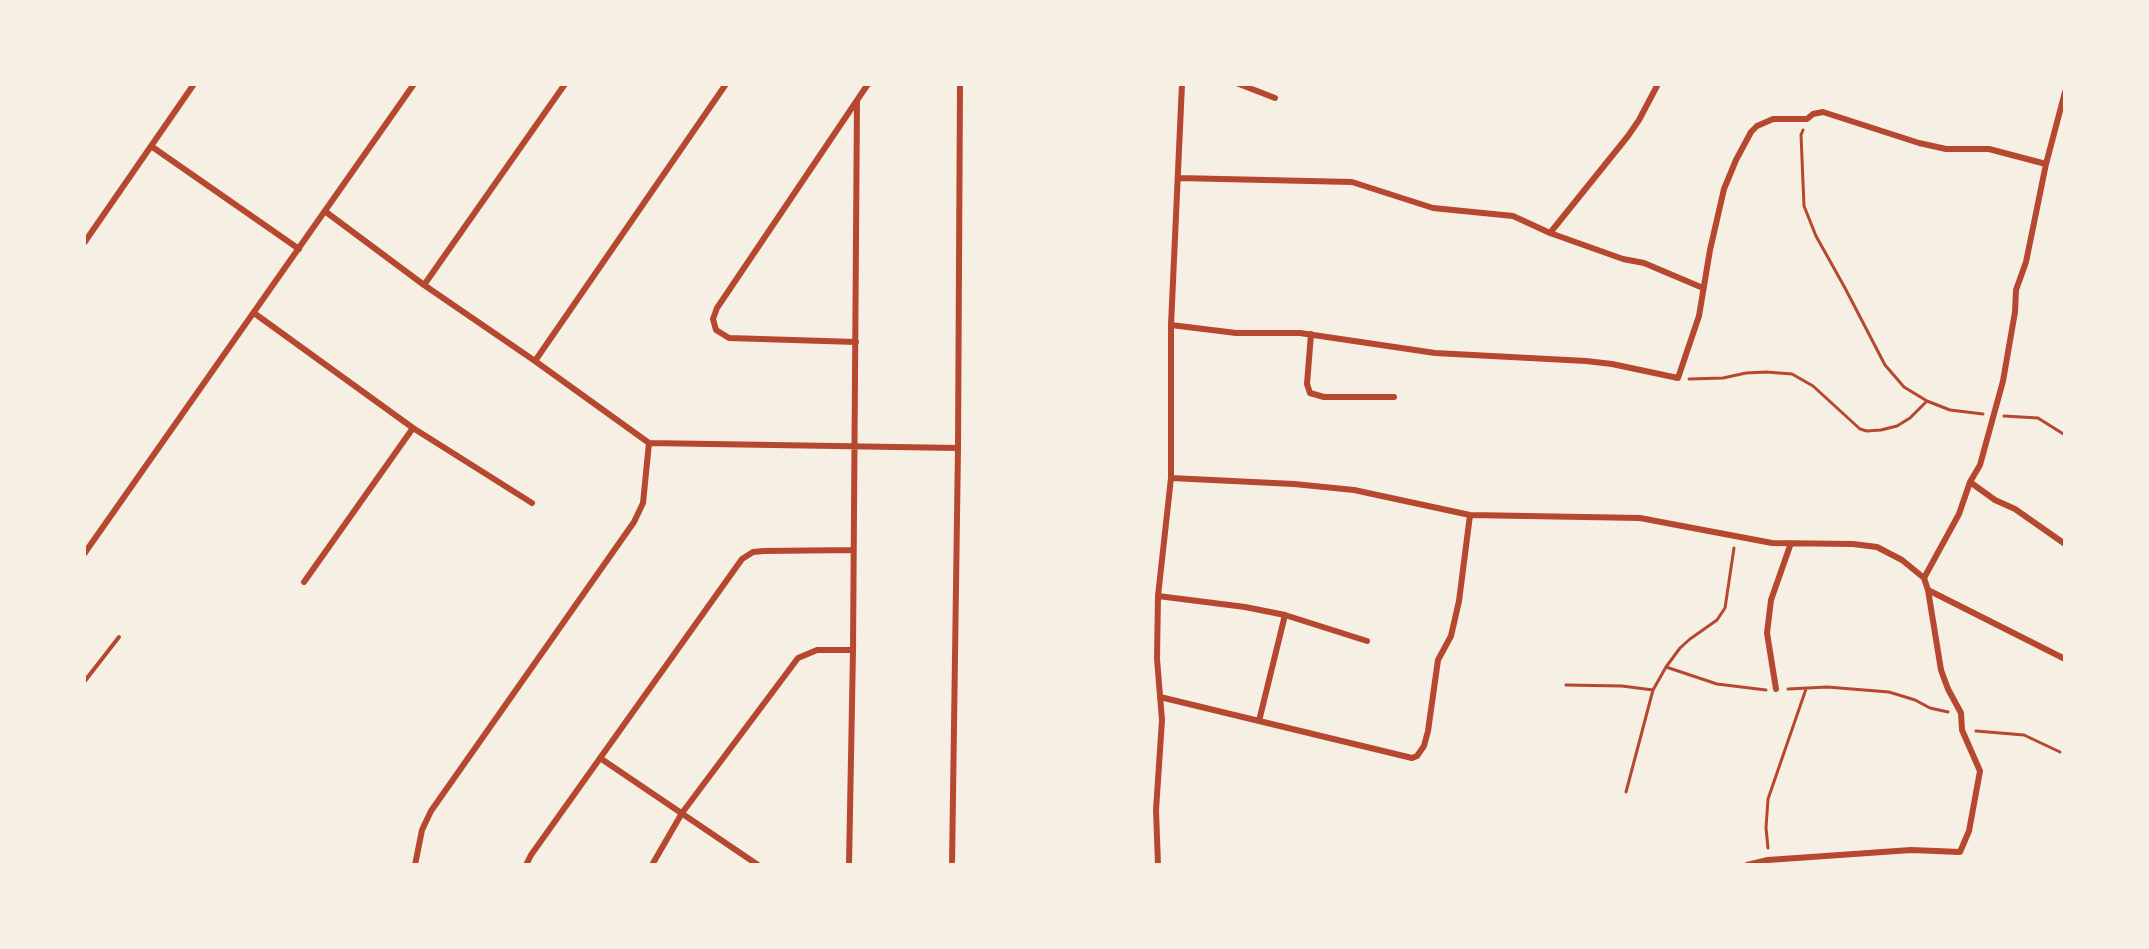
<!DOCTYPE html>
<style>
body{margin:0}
#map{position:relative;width:2149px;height:949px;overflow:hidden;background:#f6efe4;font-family:Manrope,sans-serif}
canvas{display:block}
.frame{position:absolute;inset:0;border:86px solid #f6efe4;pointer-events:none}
</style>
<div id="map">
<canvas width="2149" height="949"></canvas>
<div class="frame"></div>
</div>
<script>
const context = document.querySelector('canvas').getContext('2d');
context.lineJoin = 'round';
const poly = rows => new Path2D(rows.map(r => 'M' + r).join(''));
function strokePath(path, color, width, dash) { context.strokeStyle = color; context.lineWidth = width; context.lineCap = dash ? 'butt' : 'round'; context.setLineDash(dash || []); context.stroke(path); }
const path = poly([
 [1803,130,1801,135,1804,206,1816,236,1845,288,1885,365,1904,387,1927,401,1950,410,1983,414],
 [1689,379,1723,378,1746,373,1766,372,1792,374,1813,386,1860,429,1867,431,1881,430,1897,426,1910,418,1927,401],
 [2004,416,2038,418,2065,435],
 [1666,667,1717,684,1766,690],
 [1566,685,1622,686,1653,690],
 [1788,689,1827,687,1889,692,1915,700,1930,708,1948,712],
 [1976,731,2024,735,2060,752],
 [1626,792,1653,690,1666,667,1680,648,1690,639,1717,620,1725,608,1734,548],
 [1768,848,1766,828,1768,799,1806,689]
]);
const service = poly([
 [84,682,119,637]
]);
const minor = poly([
 [1239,84,1275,98],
 [151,146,299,249],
 [1178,178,1352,182,1433,208,1513,216,1550,233,1623,259,1644,263,1703,288],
 [326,212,424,285,535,361,649,443],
 [1550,233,1628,136,1639,120,1658,84],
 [84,243,194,84],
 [424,285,565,84],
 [254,313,413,428,532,503],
 [1171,325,1236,333,1300,333,1435,353,1586,361,1612,364,1678,378,1699,316,1710,250,1724,189,1736,160,1751,132,1757,126,1773,119,1807,119,1813,114,1823,112,1919,143,1946,149,1989,149,2046,164,2065,92],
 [1311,334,1307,384,1310,393,1324,397,1394,397],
 [856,342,729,338,716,330,713,319,717,308,868,84],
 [535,361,726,84],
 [649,443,958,448],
 [1171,478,1294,484,1354,490,1470,515,1640,518,1772,543,1853,544,1877,547,1902,560,1924,578,1928,590,1941,670,1948,689,1961,713,1962,730,1980,771,1969,831,1960,852,1911,850,1768,860,1747,865],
 [1970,482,1995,500,2015,509,2065,544],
 [84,554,414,84],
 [1924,578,1959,514,1970,482,1980,465,2003,381,2015,312,2016,290,2026,262,2046,164],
 [304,582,413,428],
 [1928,590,2065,659],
 [1158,596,1245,607,1285,615,1367,641],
 [1776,689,1767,633,1771,600,1791,543],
 [1160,697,1412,758,1417,756,1424,746,1428,731,1438,660,1451,636,1459,601,1470,515],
 [1259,721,1285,615],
 [600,758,758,865],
 [415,865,422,830,431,811,634,522,643,503,649,443],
 [526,865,531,855,742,559,753,552,764,551,853,550],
 [652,865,682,813,798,658,817,650,853,650],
 [849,865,853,650,857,101],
 [952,865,958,448,960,84],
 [1158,865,1156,810,1162,720,1157,659,1158,596,1171,478,1171,325,1182,84]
]);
strokePath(path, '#b5482f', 3);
strokePath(service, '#b5482f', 4);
strokePath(minor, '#b5482f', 6);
</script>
